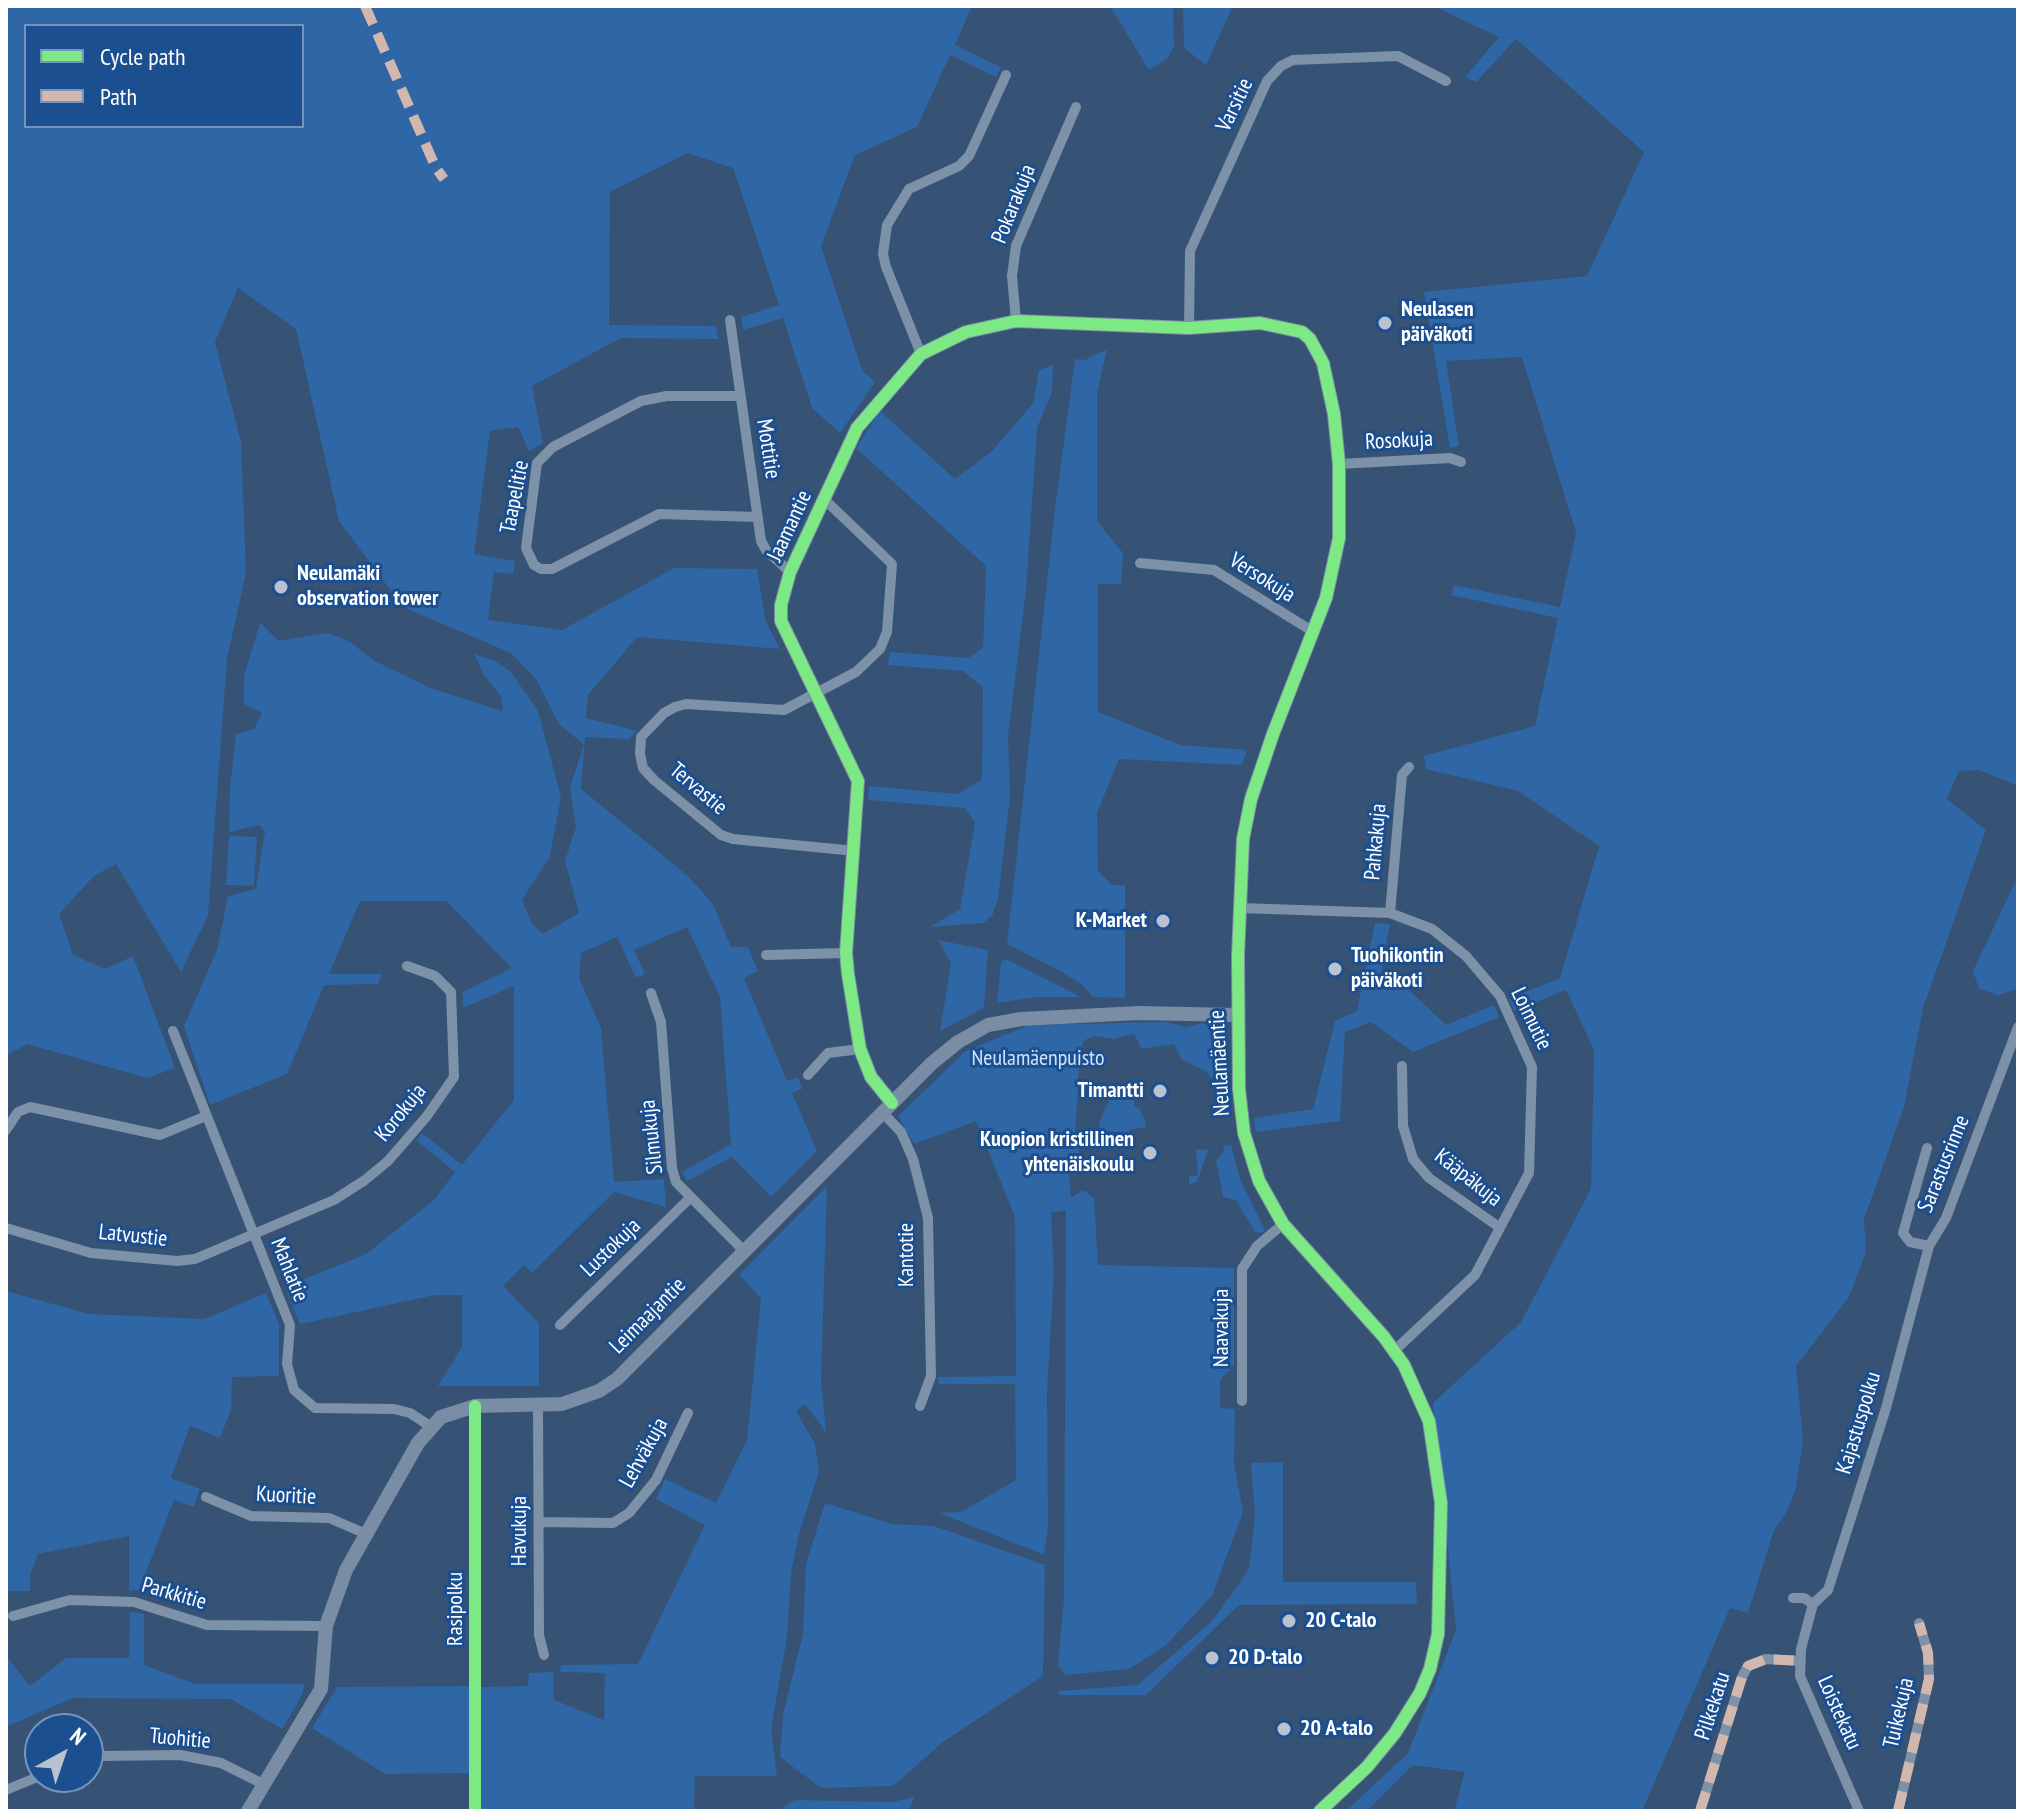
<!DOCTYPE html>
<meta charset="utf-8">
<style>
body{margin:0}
#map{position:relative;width:2024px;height:1817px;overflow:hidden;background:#365274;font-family:"PT Sans Narrow",sans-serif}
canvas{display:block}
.frame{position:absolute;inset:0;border:8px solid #fff;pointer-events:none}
.legend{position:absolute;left:24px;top:24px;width:280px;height:104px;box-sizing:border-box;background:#1b4f8f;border:2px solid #7695bc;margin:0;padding:10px 14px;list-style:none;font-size:24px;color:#fff}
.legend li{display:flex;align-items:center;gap:16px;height:40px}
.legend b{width:40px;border:2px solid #7695bc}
.north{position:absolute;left:24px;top:1713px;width:80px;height:80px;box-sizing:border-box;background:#1b4f8f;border:2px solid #7695bc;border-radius:50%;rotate:40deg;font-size:22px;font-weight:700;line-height:32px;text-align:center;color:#fff}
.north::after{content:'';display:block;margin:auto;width:28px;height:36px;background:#b9c2ce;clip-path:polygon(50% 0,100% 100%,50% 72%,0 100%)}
</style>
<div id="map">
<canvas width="2024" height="1817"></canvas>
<div class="frame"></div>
<ul class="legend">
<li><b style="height:10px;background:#7ce984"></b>Cycle path</li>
<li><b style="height:10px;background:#d1b7ad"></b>Path</li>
</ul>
<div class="north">N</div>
</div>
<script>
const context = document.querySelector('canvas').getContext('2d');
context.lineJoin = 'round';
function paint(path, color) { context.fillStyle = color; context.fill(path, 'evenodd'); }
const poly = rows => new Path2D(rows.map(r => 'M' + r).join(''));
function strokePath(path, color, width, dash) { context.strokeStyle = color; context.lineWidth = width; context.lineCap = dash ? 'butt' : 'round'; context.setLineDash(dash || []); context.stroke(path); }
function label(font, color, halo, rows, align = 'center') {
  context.font = font + ' "PT Sans Narrow",sans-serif'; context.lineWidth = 6; context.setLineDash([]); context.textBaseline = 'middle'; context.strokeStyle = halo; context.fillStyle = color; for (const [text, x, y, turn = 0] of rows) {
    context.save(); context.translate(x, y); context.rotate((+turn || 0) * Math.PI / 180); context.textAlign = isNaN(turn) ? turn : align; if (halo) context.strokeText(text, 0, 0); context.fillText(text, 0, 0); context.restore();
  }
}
const green = poly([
 [6,6,972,6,955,45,1001,67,996,77,950,55,917,127,855,155,821,246,862,370,875,382,840,433,812,408,783,318,743,330,741,317,779,305,733,168,688,153,610,192,609,325,716,326,718,339,621,338,532,386,543,443,529,451,518,427,490,431,474,554,515,561,513,574,494,572,488,620,562,630,674,568,757,569,766,622,780,649,637,637,588,695,586,718,637,731,629,739,585,737,581,789,688,876,713,904,731,947,748,947,758,971,744,978,787,1081,798,1077,802,1089,792,1093,817,1151,771,1197,732,1157,687,1181,682,1172,731,1144,720,997,687,927,634,950,645,974,636,978,617,937,581,953,579,978,601,1028,614,1182,664,1179,666,1207,614,1192,532,1273,524,1265,503,1286,539,1323,539,1386,438,1386,462,1347,462,1295,435,1295,300,1324,285,1287,366,1254,434,1200,455,1172,416,1140,422,1133,462,1165,514,1100,514,986,463,1008,463,992,512,968,446,901,360,901,329,974,382,974,378,984,324,985,287,1074,210,1105,184,1026,217,950,228,896,256,889,265,832,260,825,229,832,230,788,236,734,254,729,262,713,244,704,244,676,260,623,279,641,327,633,347,640,375,661,430,688,503,711,501,696,484,675,474,654,495,661,511,672,538,711,561,797,550,856,522,900,532,924,543,934,579,913,565,861,576,827,570,787,584,745,559,724,536,679,511,653,403,607,339,521,296,329,238,288,215,342,241,442,246,573,227,659,208,915,181,972,116,864,94,876,59,914,73,955,105,969,133,956,175,1068,147,1078,27,1044,6,1056],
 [26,26,302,26,302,126,26,126],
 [1110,6,1173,6,1174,47,1167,59,1149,70],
 [1183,6,1233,6,1206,65,1184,48],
 [1433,6,2018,6,2018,786,1979,770,1959,771,1947,799,1986,830,1923,1008,1904,1107,1864,1219,1866,1252,1849,1297,1796,1366,1803,1440,1796,1488,1787,1511,1774,1530,1748,1613,1730,1608,1642,1811,1454,1811,1465,1772,1413,1765,1367,1811,1346,1811,1408,1753,1456,1630,1433,1403,1521,1322,1591,1189,1594,1050,1566,990,1514,1011,1509,999,1560,978,1599,846,1518,791,1426,769,1424,756,1535,726,1558,618,1451,595,1454,585,1560,607,1576,533,1522,357,1446,361,1459,446,1450,448,1424,292,1587,276,1644,152,1516,39,1476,82,1465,77,1499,37],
 [1107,349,1097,393,1097,521,1123,553,1121,584,1098,584,1098,712,1180,745,1247,750,1242,765,1119,759,1097,813,1098,871,1112,885,1125,885,1125,998,1093,997,1083,985,1060,971,1007,944,1055,509,1075,359,1085,360],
 [1053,365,1052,392,1037,428,1026,590,1008,736,1010,796,998,899,992,916,983,923,930,927,960,909,975,823,965,808,868,800,869,786,958,794,982,779,983,687,963,671,888,665,890,652,968,658,983,648,986,566,856,448,880,411,955,479,990,453,1025,413,1033,403,1039,370],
 [229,836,257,837,254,886,226,885],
 [2018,876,2018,989,1998,995,1979,989,1973,971],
 [1375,923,1390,924,1379,982,1407,988,1446,1025,1494,1005,1499,1017,1413,1052,1371,1022,1345,1032,1340,1121,1256,1132,1254,1118,1313,1109,1335,1021,1357,1011],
 [938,940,988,950,984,1008,940,1031,951,963],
 [1006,959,1072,992,1079,997,1037,997,997,1003,1001,962],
 [1166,1022,1185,1027,1203,1023,1217,1031,1225,1058,1220,1076,1211,1078,1206,1071,1181,1059,1174,1044,1142,1049,1134,1034,1114,1039,1094,1036,1085,1040,1080,1050,1075,1136,1083,1164,1075,1175,1069,1172,1071,1198,1083,1190,1094,1198,1098,1265,1234,1268,1234,1365,1220,1380,1220,1408,1235,1409,1234,1463,1243,1512,1212,1596,1165,1646,1129,1669,1065,1675,1058,1664,1064,1599,1066,1210,1051,1213,1054,1273,1047,1391,1048,1526,1044,1555,939,1513,961,1512,1016,1480,1015,1384,939,1384,938,1377,1016,1376,1015,1217,976,1121,914,1144,898,1116,966,1051,1029,1025],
 [1109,1100,1134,1100,1134,1106,1139,1108,1146,1122,1145,1128,1130,1129,1129,1133,1100,1131,1099,1123],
 [1231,1145,1240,1179,1265,1230,1262,1233,1255,1232,1236,1200,1223,1197,1216,1160,1224,1152,1223,1146],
 [1196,1149,1208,1150,1197,1182,1189,1185,1189,1176,1198,1176],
 [827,1186,821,1380,826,1432,805,1404,796,1411,815,1444,819,1472,800,1530,791,1572,787,1638,771,1729,777,1776,695,1776,694,1811,481,1811,481,1687,528,1686,529,1673,553,1672,554,1700,604,1720,605,1673,560,1672,561,1665,638,1664,705,1525,656,1499,665,1479,716,1503,747,1440,761,1298,739,1275],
 [6,1291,89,1314,204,1319,266,1293,279,1324,279,1376,232,1377,231,1410,220,1438,190,1426,171,1478,200,1489,194,1507,174,1500,139,1590,129,1591,129,1536,38,1554,30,1575,30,1591,6,1591],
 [1283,1462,1283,1582,1416,1582,1417,1604,1239,1605,1146,1695,1059,1695,1058,1691,1138,1685,1213,1620,1249,1569,1255,1517,1251,1463],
 [825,1503,892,1524,934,1526,1045,1565,1043,1676,943,1742,893,1786,821,1788,780,1757,783,1715,803,1634,806,1564],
 [130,1612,144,1614,144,1665,196,1684,305,1684,300,1699,282,1729,231,1699,73,1698,6,1727,6,1656,30,1686,66,1658,129,1658],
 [472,1686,471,1773,385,1774,312,1728,337,1687],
 [915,1797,908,1811,778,1811,795,1800,892,1802]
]);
const street = poly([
 [730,320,761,541,766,550,790,572],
 [1016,321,1012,276,1016,246,1076,107],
 [1189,328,1190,251,1267,81,1281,66,1293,60,1398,56,1446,81],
 [921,354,886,267,883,254,887,225,909,189,959,166,969,156,1006,75],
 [739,396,667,396,641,401,553,447,537,463,526,548,534,565,541,569,552,569,659,514,758,517],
 [1339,464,1450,458,1461,462],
 [824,499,892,564,887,632,880,649,856,672,784,710,686,704,675,707,664,713,641,737,640,754,643,768,654,780,721,835,733,839,855,851],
 [1140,563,1214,570,1312,631],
 [1239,908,1390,913,1432,929,1466,956,1500,996,1532,1067,1529,1173,1475,1275,1395,1350],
 [1390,913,1402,775,1409,767],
 [766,955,846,953],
 [651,993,661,1022,672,1168,676,1182,744,1251],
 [173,1031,290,1325,287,1364,294,1390,315,1408,394,1409,410,1413,430,1426],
 [1402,1066,1403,1126,1413,1159,1429,1178,1499,1227],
 [808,1075,828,1053,860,1049],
 [883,1113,901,1132,913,1159,928,1218,931,1376,920,1406],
 [6,1130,18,1112,30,1107,160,1135,206,1116],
 [1927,1148,1903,1233,1910,1242,1929,1246,1946,1218,2018,1027],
 [6,1228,91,1253,177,1261,195,1259,334,1200,365,1180,388,1161,427,1116,454,1077,451,992,435,976,407,966],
 [560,1325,690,1198],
 [1242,1401,1242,1269,1257,1246,1283,1224],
 [538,1405,539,1635,544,1655],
 [206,1497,251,1516,329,1518,364,1533],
 [540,1522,613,1523,629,1513,656,1480,688,1413],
 [1793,1598,1804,1598,1813,1604,1801,1649,1800,1676,1859,1811],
 [1813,1604,1828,1590,1886,1408,1929,1246],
 [13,1616,70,1600,134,1602,207,1625,326,1626],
 [88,1759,101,1756,180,1755,221,1763,263,1784],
 [6,1790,40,1776],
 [1700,1811,1742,1677,1748,1666,1766,1659,1801,1661],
 [1898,1811,1929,1679,1928,1653,1919,1623]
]);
const secondary = poly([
 [892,1103,871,1077,860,1049,848,974,846,953,858,781,781,621,781,605,790,572,857,428,921,354,966,332,1016,321,1189,328,1260,323,1302,332,1310,339,1323,363,1334,414,1339,464,1339,538,1326,598,1273,734,1251,799,1243,839,1238,956,1239,1089,1244,1133,1259,1181,1283,1224,1384,1337,1404,1365,1429,1421,1441,1503,1438,1634,1430,1669,1420,1693,1395,1733,1367,1767,1320,1811],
 [248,1811,321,1689,326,1626,346,1570,418,1443,441,1417,475,1406,562,1404,599,1391,617,1379,932,1063,958,1042,988,1025,1021,1019,1138,1013,1237,1015]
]);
const quiet = poly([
 [365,6,436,168,444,179],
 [1700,1811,1742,1677,1748,1666,1766,1659,1801,1661],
 [1898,1811,1929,1679,1928,1653,1919,1623]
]);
const cycleway = poly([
 [892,1103,871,1077,860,1049,848,974,846,953,858,781,781,621,781,605,790,572,857,428,921,354,966,332,1016,321,1189,328,1260,323,1302,332,1310,339,1323,363,1334,414,1339,464,1339,538,1326,598,1273,734,1251,799,1243,839,1238,956,1239,1089,1244,1133,1259,1181,1283,1224,1384,1337,1404,1365,1429,1421,1441,1503,1438,1634,1430,1669,1420,1693,1395,1733,1367,1767,1320,1811],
 [475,1811,475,1406]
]);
const markers = [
 [1385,323,8,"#b9c2ce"],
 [281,587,8,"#b9c2ce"],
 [1163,921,8,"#b9c2ce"],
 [1335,969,8,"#b9c2ce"],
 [1160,1091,8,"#b9c2ce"],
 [1150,1153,8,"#b9c2ce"],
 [1289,1621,8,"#b9c2ce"],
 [1212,1658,8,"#b9c2ce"],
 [1284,1729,8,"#b9c2ce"]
];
const streetNames = [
 ["Varsitie",1235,105,-64],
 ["Pokarakuja",1014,204,-68],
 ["Rosokuja",1399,441,-3],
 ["Mottitie",768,449,81],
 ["Taapelitie",515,497,-79],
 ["Jaamantie",790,526,-65],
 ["Versokuja",1262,578,32],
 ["Tervastie",698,789,40],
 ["Pahkakuja",1376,842,-85],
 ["Loimutie",1531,1019,64],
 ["Neulamäentie",1220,1063,-93],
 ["Korokuja",401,1113,-51],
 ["Silmukuja",652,1137,-96],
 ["Sarastusrinne",1944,1164,-68],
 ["Kääpäkuja",1468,1178,38],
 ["Latvustie",133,1236,6],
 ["Lustokuja",611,1248,-44],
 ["Kantotie",907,1255,-90],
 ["Mahlatie",289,1270,68],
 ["Leimaajantie",648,1316,-45],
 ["Naavakuja",1222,1328,-90],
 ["Kajastuspolku",1859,1423,-73],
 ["Lehväkuja",644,1453,-61],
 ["Kuoritie",286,1496,3],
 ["Havukuja",520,1531,-90],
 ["Parkkitie",174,1594,16],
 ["Rasipolku",456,1609,-90],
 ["Pilkekatu",1713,1706,-72],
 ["Loistekatu",1839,1713,66],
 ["Tuikekuja",1899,1713,-77],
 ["Tuohitie",180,1739,5]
];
const poiNames = [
 ["Neulasen",1401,310],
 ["päiväkoti",1401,335],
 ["Neulamäki",297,574],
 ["observation tower",297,599],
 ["K-Market",1147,921,"right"],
 ["Tuohikontin",1351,956],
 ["päiväkoti",1351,981],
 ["Timantti",1144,1091,"right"],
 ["Kuopion kristillinen",1134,1140,"right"],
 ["yhtenäiskoulu",1134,1165,"right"],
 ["20 C-talo",1305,1621],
 ["20 D-talo",1228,1658],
 ["20 A-talo",1300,1729]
];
const parkNames = [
 ["Neulamäenpuisto",1038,1059]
];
paint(green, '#2f66a5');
strokePath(street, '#7d92a8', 10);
strokePath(secondary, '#798da4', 14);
strokePath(quiet, '#d1b7ad', 10, [20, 10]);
strokePath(cycleway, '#7ce984', 12);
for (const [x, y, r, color] of markers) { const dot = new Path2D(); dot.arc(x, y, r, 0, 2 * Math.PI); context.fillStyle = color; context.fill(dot); strokePath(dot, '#1b4f8f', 3); }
label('22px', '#fff', '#1b4f8f', streetNames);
label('bold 22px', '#fff', '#1b4f8f', poiNames, 'left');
label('22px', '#cfe3fa', '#1b4f8f', parkNames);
</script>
